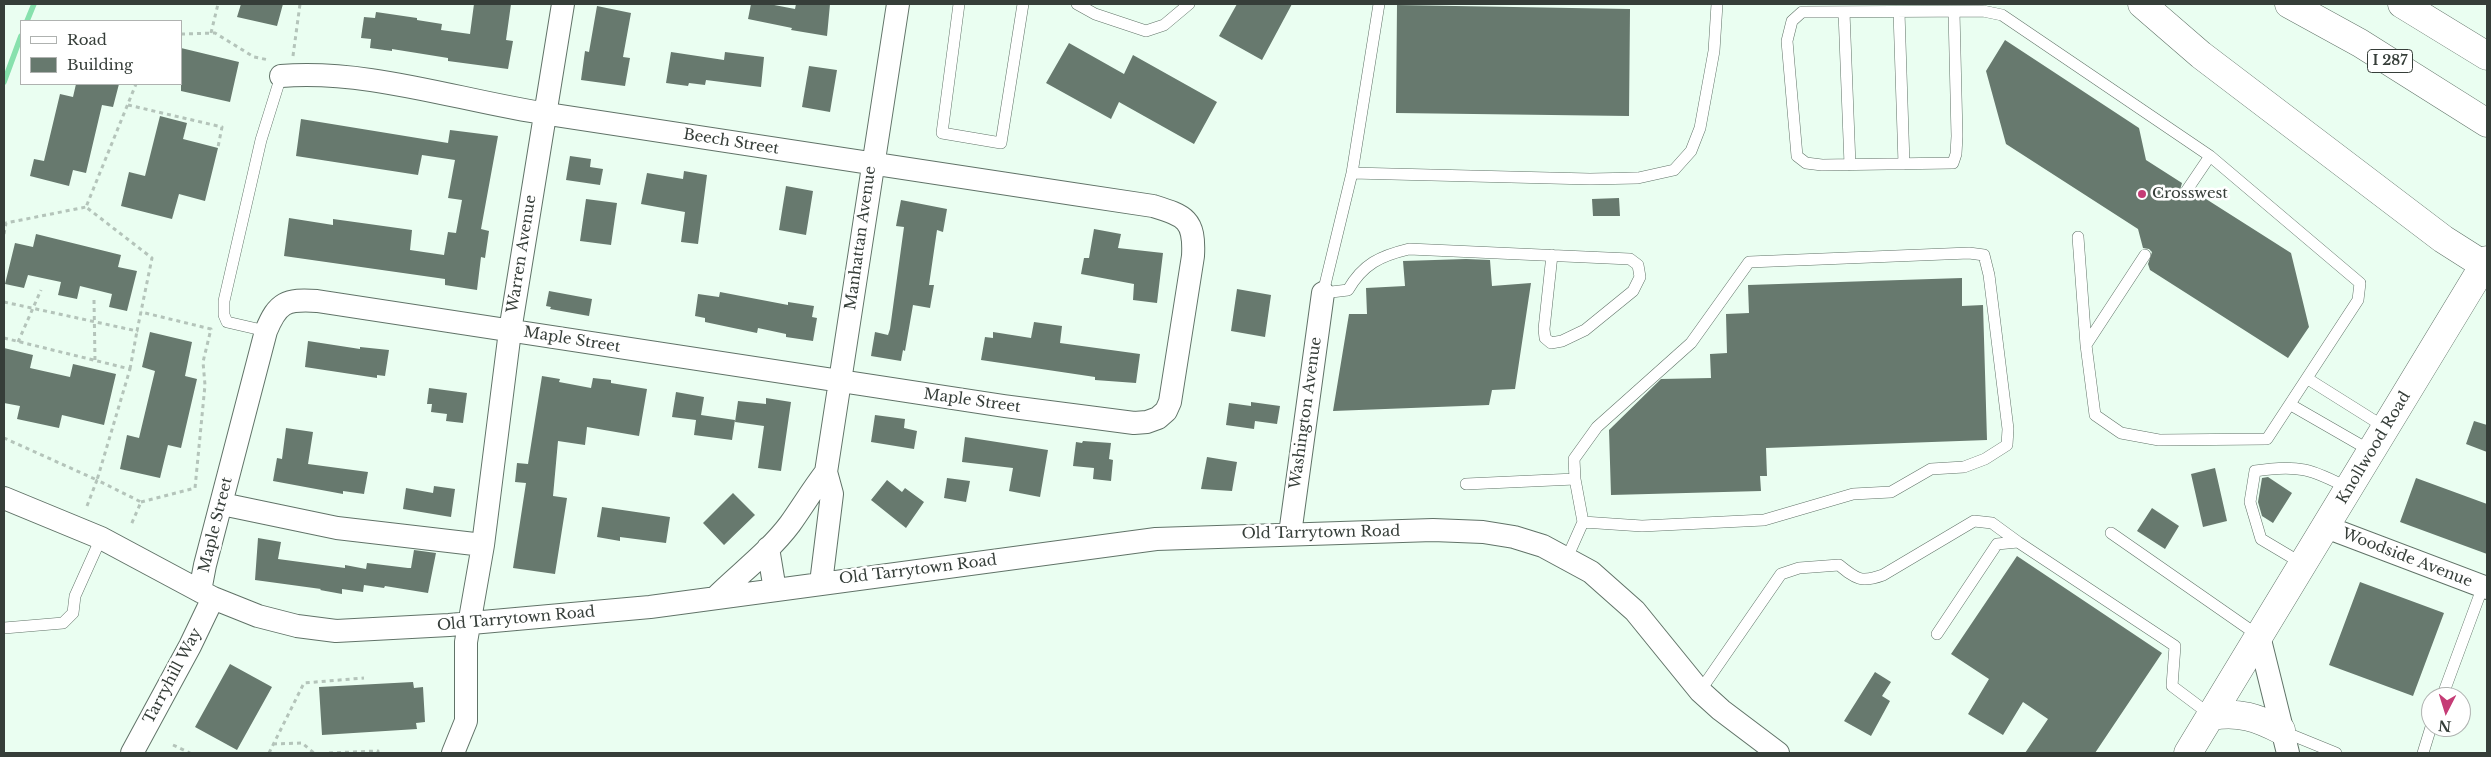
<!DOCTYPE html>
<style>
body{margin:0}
#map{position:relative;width:2491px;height:757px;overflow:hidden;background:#eafef1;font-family:"Libre Baskerville",serif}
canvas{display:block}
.frame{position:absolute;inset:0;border:5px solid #363e39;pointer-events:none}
.legend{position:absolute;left:20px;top:20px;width:162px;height:65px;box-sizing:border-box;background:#fff;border:1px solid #afb2b0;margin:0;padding:6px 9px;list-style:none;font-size:15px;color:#363e39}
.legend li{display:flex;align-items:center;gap:10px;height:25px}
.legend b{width:25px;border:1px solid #afb2b0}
.north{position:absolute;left:2421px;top:687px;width:50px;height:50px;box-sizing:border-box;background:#fff;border:1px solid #afb2b0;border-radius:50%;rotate:185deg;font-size:14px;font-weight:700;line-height:20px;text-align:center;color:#363e39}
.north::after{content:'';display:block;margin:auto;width:18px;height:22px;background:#c53c76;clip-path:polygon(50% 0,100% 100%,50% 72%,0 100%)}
</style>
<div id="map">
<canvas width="2491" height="757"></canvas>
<div class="frame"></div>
<ul class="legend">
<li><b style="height:6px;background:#fff"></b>Road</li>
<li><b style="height:14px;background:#67796e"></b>Building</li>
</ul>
<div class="north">N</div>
</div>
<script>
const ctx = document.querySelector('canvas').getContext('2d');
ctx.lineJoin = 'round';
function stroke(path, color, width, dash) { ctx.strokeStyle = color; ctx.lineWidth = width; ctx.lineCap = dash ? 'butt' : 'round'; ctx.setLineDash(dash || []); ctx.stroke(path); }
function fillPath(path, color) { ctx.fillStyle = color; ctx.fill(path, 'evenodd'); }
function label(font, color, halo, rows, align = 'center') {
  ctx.font = font + ' "Libre Baskerville",serif'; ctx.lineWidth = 5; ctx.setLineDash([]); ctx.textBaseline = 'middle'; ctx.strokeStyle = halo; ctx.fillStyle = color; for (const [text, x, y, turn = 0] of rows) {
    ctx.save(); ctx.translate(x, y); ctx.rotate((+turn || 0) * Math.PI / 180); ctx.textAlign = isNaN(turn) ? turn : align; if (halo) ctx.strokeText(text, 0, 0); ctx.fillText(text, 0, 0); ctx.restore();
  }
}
stroke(new Path2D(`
 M27,21L34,4
 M4,82L21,36`), '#87e1ad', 5.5);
fillPath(new Path2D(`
 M241,4H283L277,26L237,17Z
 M474,4H511L506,40L513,41L508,69L448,61V58L392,49V51L370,48L371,39L361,38L364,17L375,18L376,12L417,18V20L442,24L441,30L470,34Z
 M751,4H769L795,9L796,4H830L827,36L791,30L792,28L748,19Z
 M1237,4H1292L1262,60L1219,36Z
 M1397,5L1630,9L1629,116L1396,113Z
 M597,6L631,13L623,57L630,58L625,86L581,80L585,51L589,52Z
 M2005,40L2139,128L2146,160L2182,183L2180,190L2182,196L2190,197L2195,192L2291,253L2309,327L2288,358L2150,270L2148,264L2152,252L2149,249L2143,248L2138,229L2006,144L1986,71Z
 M1069,43L1124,74L1133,55L1217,102L1194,144L1119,102L1111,119L1046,83Z
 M181,48L239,62L230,102L181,91Z
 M671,52L724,60L725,52L764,57L761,87L706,80L705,85L689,83L688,86L666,83Z
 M809,66L837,70L830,112L802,107Z
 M76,84H119L113,107L102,105L86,173L73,170L69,186L30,176L34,159L44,161L60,94L73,97Z
 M160,116L187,123L183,139L218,148L205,201L179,194L172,219L121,206L129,172L145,176Z
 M301,119L448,143L450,130L498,136L481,229L489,231L485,258L481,257L477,290L445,285V279L284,256L289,218L333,225V219L412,230L410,250L444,255L448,232L456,233L462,200L448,198L455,160L422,155L418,175L296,156Z
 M570,156L591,159L590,167L603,169L600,185L566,180Z
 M684,171L707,175L698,244L681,242L685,212L641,204L647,173L683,179Z
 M786,186L813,191L806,235L779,230Z
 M1619,198L1620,216H1593L1592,199Z
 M586,199L617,203L611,245L580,241Z
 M901,200L947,209L943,232L937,230L929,285H934L930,308L913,305L905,351L903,350L901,361L871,356L875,332L888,335L890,329L904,227L896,226Z
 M1094,229L1121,234L1118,248L1163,253L1157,303L1133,300L1134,284L1081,274L1084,258H1089Z
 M36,234L121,255L118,267L137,271L127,311L109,307L112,294L80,286L77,299L58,295L61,282L28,275L24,288L5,284L15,243L33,247Z
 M1466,259L1490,260L1492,286L1531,283L1515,389L1492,390L1489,405L1333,411L1349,314H1367L1366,288L1405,286L1403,261Z
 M1962,278V306L1983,305L1987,440L1766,448L1767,476H1760L1761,491L1611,495L1609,430L1661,379L1711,378L1710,354L1727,353L1726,314L1749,313L1748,285Z
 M1237,289L1271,295L1265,337L1231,331Z
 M549,291L592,299L589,316L550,309L551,307L546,306Z
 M720,292L788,305V302L814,306L812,317L817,318L813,341L786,337V334L758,328L757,333L705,322V318L695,316L698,294L719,297Z
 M1034,322L1062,326L1060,343L1140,354L1136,383L1095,380V377L981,360L985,337L993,338V332L1031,338Z
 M150,332L192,342L185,376L197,379L181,448L168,445L160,478L120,469L127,435L139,438L155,371L142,367Z
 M308,341L360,349V347L389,350L385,376L377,375V378L305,367Z
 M4,348L33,355L30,368L70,377L73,364L116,374L104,425L62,415L59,428L17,419L20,406L4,403Z
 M542,376L560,379L559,382L591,388L593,378L611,380V383L647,389L639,436L587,427L585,445L558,441L553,496L567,498L555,574L513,568L526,483L515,482L517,463L528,464Z
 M429,388L467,393L463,423L446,421L447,414L431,412L432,404H427Z
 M676,392L704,397L701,415L735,420L732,440L694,435L696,420L672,417Z
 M766,398L791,402L781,471L758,468L764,426L735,422L738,401L766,404Z
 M1251,402L1280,406L1277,424L1255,421L1254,429L1226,425L1229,403L1251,406Z
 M875,415L905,419L904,428L917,431L914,449L871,442Z
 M2474,421L2487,425V452L2466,444Z
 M286,428L313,432L308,464L368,472L364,494L343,491V494L273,481L277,458L282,459Z
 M965,437L1048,450L1040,497L1009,491L1013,468L962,462Z
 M1083,441L1111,443L1109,459L1113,460L1111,481L1093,479L1094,468L1073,466L1076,442L1082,443Z
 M1207,457L1237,462L1232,491L1201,489Z
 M2215,468L2227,521L2203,527L2191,474Z
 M2268,477L2292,493L2273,523L2262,516L2258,502L2262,478Z
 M947,478L970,481L966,502L944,498Z
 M2416,478L2487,504V554L2400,522Z
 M887,480L902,492L905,488L924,502L906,528L871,500Z
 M434,486L455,489L451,517L403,509L406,488L433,493Z
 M733,493L755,515L724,545L703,523Z
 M602,507L670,517L666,543L620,537V541L597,537Z
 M2152,508L2179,526L2165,549L2137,531Z
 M258,538L281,542L278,559L345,568V565L366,569L367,563L408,568H411L414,550L436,553L428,593L385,586L384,588L364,585L363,592L342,589V594L320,590L321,589L255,580Z
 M2017,556L2162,653L2095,753H2025L2048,719L2023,702L2003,735L1968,714L1989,679L1951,654Z
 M2360,582L2444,613L2413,696L2329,665Z
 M230,664L272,687L237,750L195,727Z
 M1875,672L1891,682L1882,696L1890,701L1871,736L1844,721Z
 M413,682L414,688L423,687L425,722L416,723L417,729L322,735L319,687Z`), '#67796e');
const lane = new Path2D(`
 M959,4L942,133L1001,143L1023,4
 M1077,4L1095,14L1146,31L1164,25L1189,4
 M1379,4L1352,173L1323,293L1348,290C1363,264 1380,256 1409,249L1630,259L1638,265L1640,277L1633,291L1585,330L1562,341L1551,343L1545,338L1544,329L1552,255
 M1844,12L1850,165
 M1899,12L1904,164
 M1954,12L1957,136L1956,154L1953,163L1822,165L1806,163L1797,156L1787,41L1792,21L1802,12L1983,11L2002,15L2210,156L2360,283L2358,300L2267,439L2159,440L2121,433L2095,415L2086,345L2145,255
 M1352,173L1590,179L1638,178L1674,170L1691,151L1700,128L1714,51L1717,4
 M2187,190L2210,156
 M2078,237L2086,345
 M266,331L227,322L224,315V301L261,140L281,76
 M2308,379L2386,428
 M2291,405L2371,451
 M1466,484L1575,479
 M2111,533L2259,636
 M1567,558L1583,522L1642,526L1764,520L1853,494L1891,492L1931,469L1964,467L1985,459L2007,445L2008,429L1989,275L1984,255L1969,253L1749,262L1691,343L1597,427L1574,459L1575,479L1583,522
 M2303,564L2261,539L2250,502L2255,471C2298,464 2312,469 2350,489
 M4,628L63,623L73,613L75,596L101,538
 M1937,634L1997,544L2018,542L2175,646L2172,686L2212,716
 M1700,691L1781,574L1799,568L1839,565C1856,579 1861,583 1883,575L1974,521L1992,523L2018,542
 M2442,697L2483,586
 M2282,731L2336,753
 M2423,753L2431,727`);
const street = new Path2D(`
 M4,498L101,538L213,598L258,616L297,626L336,631L449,625L650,607L1156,539L1433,530L1483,532L1514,537L1543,546L1591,572L1635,611L1700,691L1721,710L1778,753
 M222,504L337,528L483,545
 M2326,527L2487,588
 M1290,534L1323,293
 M768,548L775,590
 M821,583L832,494L826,472L898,4
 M200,591L205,565L266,331C278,302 286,299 317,301L1004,406L1134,423L1147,422L1158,418L1166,411L1170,402L1193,256C1195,219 1185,216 1153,206C951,176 749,145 548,114C460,101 370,69 281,76
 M715,598C739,574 769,552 790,524C802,507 813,489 826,472
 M2259,636L2288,753
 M132,753L190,646L213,598
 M453,753L466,721V642L483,545L510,331L563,4`);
const secondary = new Path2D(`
 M2212,716C2238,711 2258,718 2281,730
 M2188,753L2487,260`);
const highway = new Path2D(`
 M2142,4L2201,55L2443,239L2487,267
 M2289,4L2360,43L2487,123
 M2402,4L2487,56`);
stroke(lane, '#617368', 12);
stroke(street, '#617368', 24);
stroke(secondary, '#617368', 29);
stroke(highway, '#617368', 29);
stroke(new Path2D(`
 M211,33L218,4
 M181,34L215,33L254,57L269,60
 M293,56L300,4
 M128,105L222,127L218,147
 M4,234L6,223L86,207
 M94,300L95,360
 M4,302L137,331L152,258L86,207L136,84
 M4,338L130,369L97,480L4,438
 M18,342L41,290
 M130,369L137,331
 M141,502L195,488L205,385L203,362L211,329L141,312
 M87,506L97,480L141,502L131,525
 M273,744L302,743L314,753
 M173,745L190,753
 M269,753L304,683L364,678
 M329,753L378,751V753`), '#b4c4ba', 3, [4, 4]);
stroke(lane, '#fff', 11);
stroke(street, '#fff', 22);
stroke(secondary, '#fff', 28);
stroke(highway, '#fff', 28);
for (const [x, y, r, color] of [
 [2142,194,5,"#c53c76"]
]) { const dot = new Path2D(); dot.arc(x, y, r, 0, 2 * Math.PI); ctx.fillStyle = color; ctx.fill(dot); stroke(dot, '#fff', 2); }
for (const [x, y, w] of [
 [2390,61,45]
]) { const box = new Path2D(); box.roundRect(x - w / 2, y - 11.5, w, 23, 4); ctx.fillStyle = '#fff'; ctx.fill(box); stroke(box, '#363e39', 1); }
label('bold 14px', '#363e39', null, [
 ["I 287",2390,61]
]);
label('15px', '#363e39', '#fff', [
 ["Beech Street",731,142,9],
 ["Manhattan Avenue",861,238,-82],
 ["Warren Avenue",522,254,-81],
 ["Maple Street",572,340,9],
 ["Maple Street",972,401,8],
 ["Washington Avenue",1306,413,-82],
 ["Knollwood Road",2374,448,-59],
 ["Maple Street",216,525,-76],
 ["Old Tarrytown Road",1321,533,-1],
 ["Woodside Avenue",2407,558,21],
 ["Old Tarrytown Road",918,570,-7],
 ["Old Tarrytown Road",516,619,-5],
 ["Tarryhill Way",173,676,-62]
]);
label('15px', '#363e39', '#fff', [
 ["Crosswest",2152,194]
], 'left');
</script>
